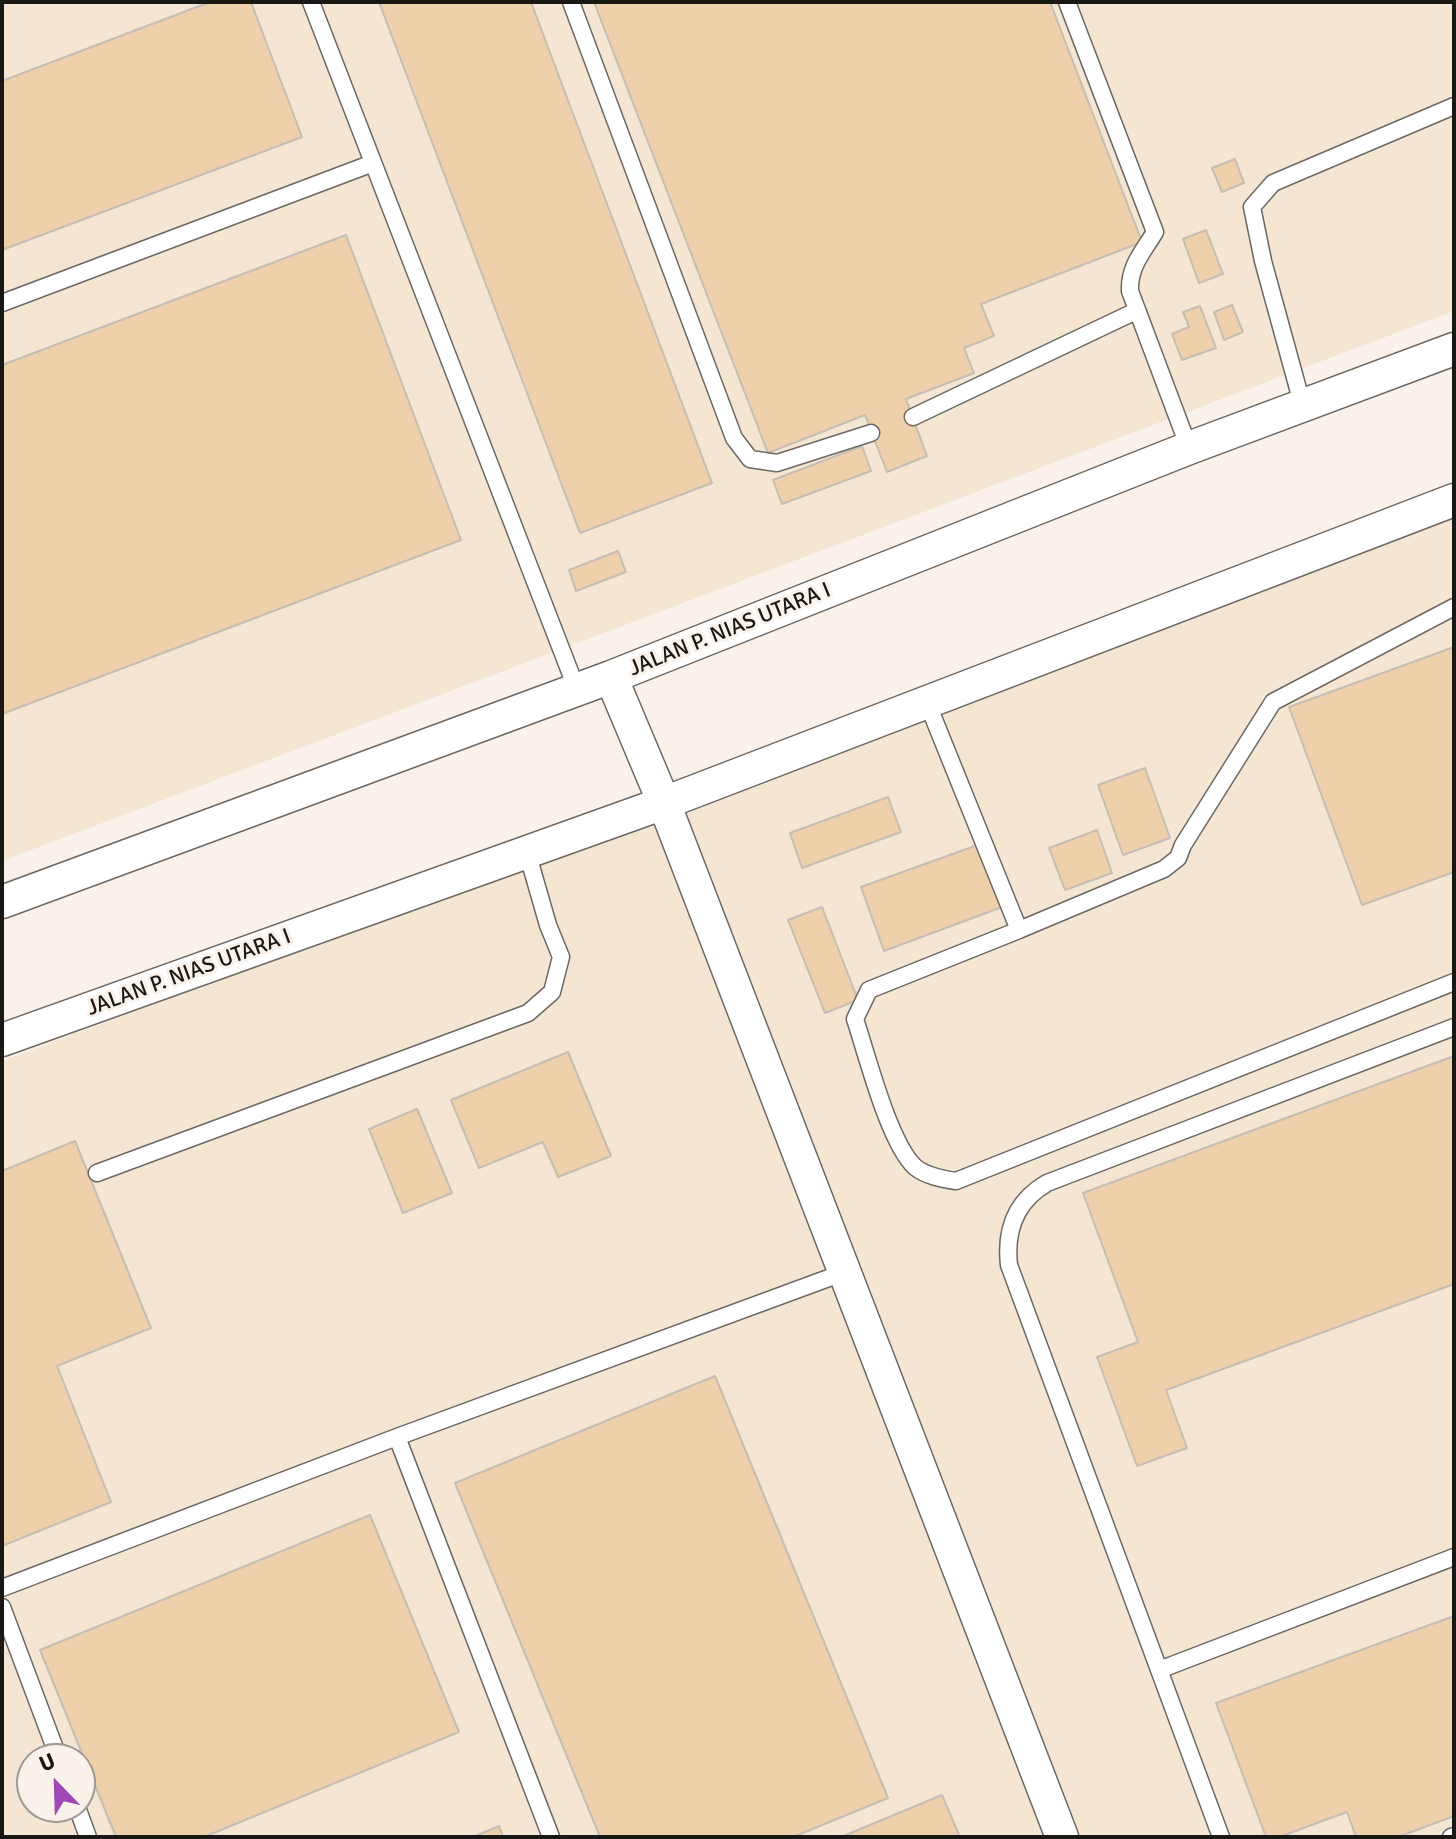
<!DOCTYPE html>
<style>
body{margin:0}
#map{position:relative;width:1456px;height:1839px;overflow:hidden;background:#f9f1ea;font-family:Signika,sans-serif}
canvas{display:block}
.frame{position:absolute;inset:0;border:4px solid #1a1815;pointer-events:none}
.north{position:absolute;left:16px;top:1743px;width:80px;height:80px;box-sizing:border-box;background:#f9f1ea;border:2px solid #a09a95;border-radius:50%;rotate:337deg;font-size:22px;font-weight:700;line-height:32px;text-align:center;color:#1a1815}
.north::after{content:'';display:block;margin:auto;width:28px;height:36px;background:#9d48b5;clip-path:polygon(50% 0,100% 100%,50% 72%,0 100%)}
</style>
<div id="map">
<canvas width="1456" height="1839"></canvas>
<div class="frame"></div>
<div class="north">U</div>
</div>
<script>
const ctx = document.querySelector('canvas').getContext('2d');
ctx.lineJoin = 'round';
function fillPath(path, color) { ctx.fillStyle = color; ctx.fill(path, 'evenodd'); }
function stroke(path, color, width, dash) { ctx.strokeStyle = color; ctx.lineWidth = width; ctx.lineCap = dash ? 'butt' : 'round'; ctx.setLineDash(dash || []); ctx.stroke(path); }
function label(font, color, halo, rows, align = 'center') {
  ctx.font = font + ' Signika,sans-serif'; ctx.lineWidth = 6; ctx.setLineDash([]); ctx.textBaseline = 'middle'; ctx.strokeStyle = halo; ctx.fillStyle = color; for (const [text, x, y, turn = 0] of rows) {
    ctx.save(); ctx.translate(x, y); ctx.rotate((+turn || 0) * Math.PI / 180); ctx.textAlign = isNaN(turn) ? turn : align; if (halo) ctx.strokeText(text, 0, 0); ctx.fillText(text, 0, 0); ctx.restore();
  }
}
fillPath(new Path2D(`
 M2,2H1454V311L2,861Z
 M1454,518V1837H2V1061ZM32,1759H80V1807H32Z`), '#f5e6d3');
const building = new Path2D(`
 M210,2H251L302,137L2,250V81Z
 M379,2H531L712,483L580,533Z
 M594,2H1050L1142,242L981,304L994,336L964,348L974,373L906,399L927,456L887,472L865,415L768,453Z
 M1235,159L1244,183L1222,192L1212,168Z
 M1206,230L1223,274L1199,283L1183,239Z
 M346,235L461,540L2,714V365Z
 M1232,305L1243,332L1224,340L1214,312Z
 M1200,306L1216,348L1182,360L1172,334L1189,327L1183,312Z
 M862,446L871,471L782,504L773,480Z
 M618,551L626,572L576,591L569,570Z
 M1454,647V872L1362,905L1289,707Z
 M1145,768L1170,838L1123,855L1098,785Z
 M888,797L901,832L802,868L790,833Z
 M1097,830L1112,873L1065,890L1049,848Z
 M983,843L1005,906L884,951L861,887Z
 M822,907L858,1000L825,1013L788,920Z
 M568,1052L611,1156L558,1177L543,1142L479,1168L451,1100Z
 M1454,1056V1284L1166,1390L1187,1448L1137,1466L1097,1357L1138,1342L1083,1193Z
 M417,1109L452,1193L403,1213L369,1129Z
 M75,1141L151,1328L57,1366L111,1502L2,1546V1171Z
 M715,1376L888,1798L793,1837H600L455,1483Z
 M370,1515L459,1732L204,1837H116L40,1650Z
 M1454,1616V1816L1398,1837H1356L1347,1812L1279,1837H1266L1216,1703Z
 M942,1795L960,1837H841Z
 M499,1826L503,1837H473Z`);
fillPath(building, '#eed0ab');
stroke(building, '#c4beb6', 2);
const lane = new Path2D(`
 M311,2L577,690
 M571,2L734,438L750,459L777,463L871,433
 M1067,2L1155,232C1143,252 1129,266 1130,291L1189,448
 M2,303L373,163
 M1303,407L1263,261L1252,207L1273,183L1454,106
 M913,417L1136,311
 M927,702L1019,930L869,990L855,1019C867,1055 889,1143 915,1167C926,1176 942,1179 956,1181L1454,982
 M1019,930L1164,869L1178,858L1183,845L1273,702L1454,607
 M97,1173L528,1013L552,992L561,957L548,925L527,852
 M397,1437L551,1837
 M2,1588L397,1437L845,1272
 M2,1607L59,1759
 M1159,1670L1454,1557
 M77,1807L88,1837
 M1221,1837L1009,1265C1005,1229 1016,1201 1047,1183L1454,1027
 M1451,1837L1454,1836`);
const street = new Path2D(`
 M611,677L664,803L1062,1837
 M2,902L611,677L1189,448L1454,349
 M2,1040L664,803L1454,500`);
stroke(lane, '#6e6862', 19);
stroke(street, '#6e6862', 35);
stroke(lane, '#fff', 16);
stroke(street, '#fff', 32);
label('22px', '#1a1815', '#f9f1ea', [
 ["JALAN P. NIAS UTARA I",730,630,-22],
 ["JALAN P. NIAS UTARA I",189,973,-20]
]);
</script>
